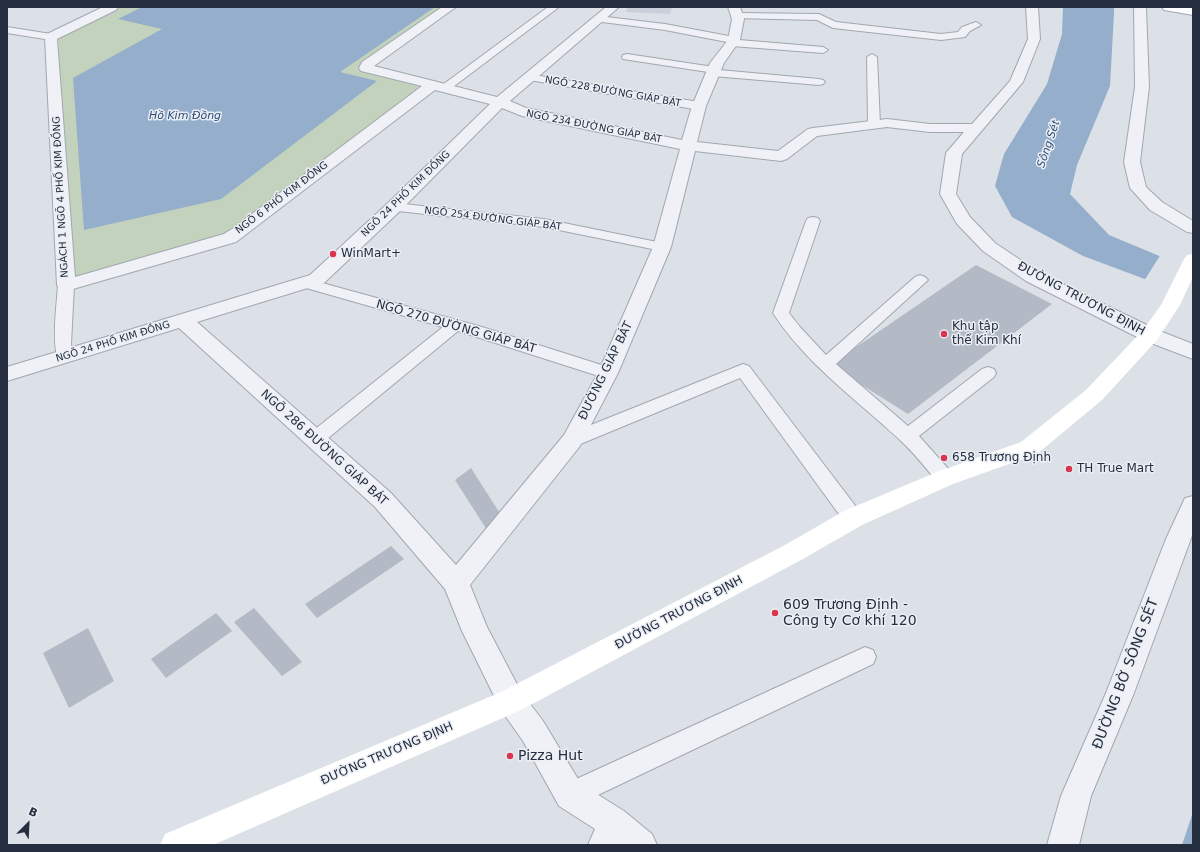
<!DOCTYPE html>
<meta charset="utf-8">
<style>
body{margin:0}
#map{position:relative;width:1200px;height:852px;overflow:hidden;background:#dce0e7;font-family:"DejaVu Sans",sans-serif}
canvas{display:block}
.frame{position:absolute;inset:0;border:8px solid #252e3f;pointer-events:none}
.north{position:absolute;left:8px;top:804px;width:40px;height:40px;-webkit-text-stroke:3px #ebeff5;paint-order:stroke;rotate:24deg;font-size:11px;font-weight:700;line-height:16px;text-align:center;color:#252e3f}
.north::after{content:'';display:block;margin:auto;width:14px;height:18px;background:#252e3f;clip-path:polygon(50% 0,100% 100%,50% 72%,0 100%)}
</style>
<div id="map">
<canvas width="1200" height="852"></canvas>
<div class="frame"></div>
<div class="north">B</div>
</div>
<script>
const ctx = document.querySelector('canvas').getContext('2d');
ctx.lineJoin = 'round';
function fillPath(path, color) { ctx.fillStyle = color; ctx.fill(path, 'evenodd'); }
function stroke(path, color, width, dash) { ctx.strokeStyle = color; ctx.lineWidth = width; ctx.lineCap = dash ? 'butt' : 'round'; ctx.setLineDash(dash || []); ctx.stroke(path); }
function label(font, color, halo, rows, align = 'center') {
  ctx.font = font + ' "DejaVu Sans",sans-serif'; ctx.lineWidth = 3; ctx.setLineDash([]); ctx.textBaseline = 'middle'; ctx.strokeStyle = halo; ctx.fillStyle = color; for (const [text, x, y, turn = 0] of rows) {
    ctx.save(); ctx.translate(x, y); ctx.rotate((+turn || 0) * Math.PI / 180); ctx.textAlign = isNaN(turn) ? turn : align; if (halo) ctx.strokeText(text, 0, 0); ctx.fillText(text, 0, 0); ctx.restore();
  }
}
fillPath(new Path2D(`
 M628,7H672L670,14L626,12Z`), '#cacfda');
fillPath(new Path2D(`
 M120,7H445L361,66L423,86L231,232L72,279L58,37Z`), '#c2d2bd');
fillPath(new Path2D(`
 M142,7H435L340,72L377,81L221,199L84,230L73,78L162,29L118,19Z
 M1063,7H1114V13L1110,86L1077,165L1070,194L1109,235L1193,270V297L1083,256L1012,217L995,186L1004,154L1047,84L1062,34Z
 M1193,812V845H1182Z`), '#94aecb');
fillPath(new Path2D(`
 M1161,254L1193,268V299L1144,281Z`), '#dce0e7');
fillPath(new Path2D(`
 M976,265L1052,304L908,414L830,365Z
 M471,468L501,515L487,530L455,480Z
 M391,546L404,559L317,618L305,604Z
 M254,608L302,662L282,676L234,622Z
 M216,613L232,631L166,678L151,659Z
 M88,628L114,681L69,708L43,653Z`), '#b3b9c5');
const service = new Path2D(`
 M548,7H559L449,90H441L439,88L441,86Z
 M738,13L819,14L836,22L941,34L958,32L962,27L976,22L981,25L970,31L965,37L941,40L833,28L817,20L734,18L733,16L734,14Z
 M598,16L665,24L734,37L738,38L739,40L823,47L828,50L823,53L732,46L728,45L727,42L665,30L594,21L593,19Z
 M7,27L51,34L56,37L51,40L7,33Z
 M627,54L714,67L718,68L719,70L819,79L823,80L825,82L823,84L819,85L713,76L709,75L708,72L623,59L622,57L623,55Z
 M872,54L877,57L880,124L878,127H870L868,124L867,57Z
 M528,74L699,102L703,104L705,106L703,108L699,110L524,79L522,77L524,75Z
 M394,203L544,219L662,243L667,244L669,247L667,250L662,251L544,227L389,210L387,207L389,204Z
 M813,217L818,218L820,221L789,313L800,327L826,355L915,277L920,275L925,277L928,280L836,364L908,426L982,369L988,367L994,369L996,373L994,377L919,436L952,473L955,478L952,483L945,485L938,483C926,468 914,453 900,440C856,399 806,364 773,313L806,221L808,218Z
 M304,278L482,327L614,369L616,373L614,377L608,379L458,331L321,444L315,446L309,444L306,439L309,434L443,327L299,286L296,283L299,280Z
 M66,280L71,282L74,285L71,344L73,356L71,360L65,362L59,360C51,346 57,302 58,285L61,282Z
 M743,364L749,366L860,512L863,518L860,524L853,526L846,524L740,378L578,445L572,447L566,445L563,440L566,435Z
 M865,647L873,650L876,657L873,664L579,804L570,808L561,804L557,795L561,786Z`);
const minor = new Path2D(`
 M103,7H118L116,10L57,39L75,277L224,234L232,229L422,86L361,71L359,68L362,62L442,7H456L374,66L497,97L606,7H619L510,101L526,108L682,140L692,106L710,63L728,40L732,19L728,7H740L744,19L740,40L724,63L706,106L697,142L778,151L808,129L813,128L887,119L930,124H972L1010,81L1028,39L1026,7H1038L1040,39L1023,82L962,154L956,194L970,217L995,243L1040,273L1157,330L1193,344V359L1143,340L1026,281L983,251L957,224L940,194L946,153L964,132H930L887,127L817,136L787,159L781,161L695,151L671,247L618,373L580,446L470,585L487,627L521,692L543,721L581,784L624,811L652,834L657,845H588L595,829L559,806L523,741L501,710L462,631L445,589L375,507L179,328L7,381V367L310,275L388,203L490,104L435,90L236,242L66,291L59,289L57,285L45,37L47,34ZM502,108L522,116L680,149L653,247L598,373L564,435L456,565L391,493L197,322L324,283L400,211Z
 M1134,7H1146L1149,87L1140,162L1146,187L1162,202L1193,221V233L1187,232L1150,210L1130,188L1124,162L1135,87Z`);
const tertiary = new Path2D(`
 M1193,496V533L1134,693L1091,796L1079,845H1047L1061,796L1106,693L1166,539L1185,498Z`);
const primary = new Path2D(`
 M1162,7H1193V15L1164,10Z`);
stroke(service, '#a1a7b1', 2);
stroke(minor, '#a1a7b1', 2);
stroke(tertiary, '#a1a7b1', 2);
stroke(primary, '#9ba5b4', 2);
fillPath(service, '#eff1f6');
fillPath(minor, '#eff1f6');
fillPath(tertiary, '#eff1f6');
fillPath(new Path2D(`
 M1193,254V277L1180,305L1157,340L1102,400L1037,454L953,484L862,525L803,559L521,710L213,845H160L165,834L501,692L785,545L844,511L937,472L1021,442L1086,390L1143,330L1161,305L1184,259L1187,255Z`), '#fff');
fillPath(primary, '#fff');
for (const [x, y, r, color] of [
 [333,254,4,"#d7364e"],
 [944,334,4,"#d7364e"],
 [944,458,4,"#d7364e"],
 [1069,469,4,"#d7364e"],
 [775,613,4,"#d7364e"],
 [510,756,4,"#d7364e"]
]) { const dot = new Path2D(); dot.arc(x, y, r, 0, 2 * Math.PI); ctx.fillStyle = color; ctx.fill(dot); stroke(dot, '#ebeff5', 1.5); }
label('10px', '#252e3f', '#ebeff5', [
 ["NGÕ 228 ĐƯỜNG GIÁP BÁT",613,92,10],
 ["NGÕ 234 ĐƯỜNG GIÁP BÁT",594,127,11],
 ["NGÕ 24 PHỐ KIM ĐỒNG",406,194,-44],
 ["NGÁCH 1 NGÕ 4 PHỐ KIM ĐỒNG",61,197,-93],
 ["NGÕ 6 PHỐ KIM ĐỒNG",282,198,-37],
 ["NGÕ 254 ĐƯỜNG GIÁP BÁT",493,219,7],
 ["NGÕ 24 PHỐ KIM ĐỒNG",113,342,-17]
]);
label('italic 11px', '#2c4c75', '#ebeff5', [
 ["Hồ Kim Đồng",185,116],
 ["Sông Sét",1049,144,-71]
]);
label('12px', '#252e3f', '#ebeff5', [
 ["WinMart+",341,254],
 ["Khu tập",952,327],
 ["thể Kim Khí",952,341],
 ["658 Trương Định",952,458],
 ["TH True Mart",1077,469]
], 'left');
label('12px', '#252e3f', '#ebeff5', [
 ["ĐƯỜNG TRƯƠNG ĐỊNH",1081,299,28],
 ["NGÕ 270 ĐƯỜNG GIÁP BÁT",456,327,16],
 ["ĐƯỜNG GIÁP BÁT",606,371,-64],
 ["NGÕ 286 ĐƯỜNG GIÁP BÁT",324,448,42],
 ["ĐƯỜNG TRƯƠNG ĐỊNH",679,613,-28],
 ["ĐƯỜNG TRƯƠNG ĐỊNH",387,754,-23]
]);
label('14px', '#252e3f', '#ebeff5', [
 ["609 Trương Định -",783,605],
 ["Công ty Cơ khí 120",783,621],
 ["Pizza Hut",518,756]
], 'left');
label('14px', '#252e3f', '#ebeff5', [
 ["ĐƯỜNG BỜ SÔNG SÉT",1126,674,-69]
]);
</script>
